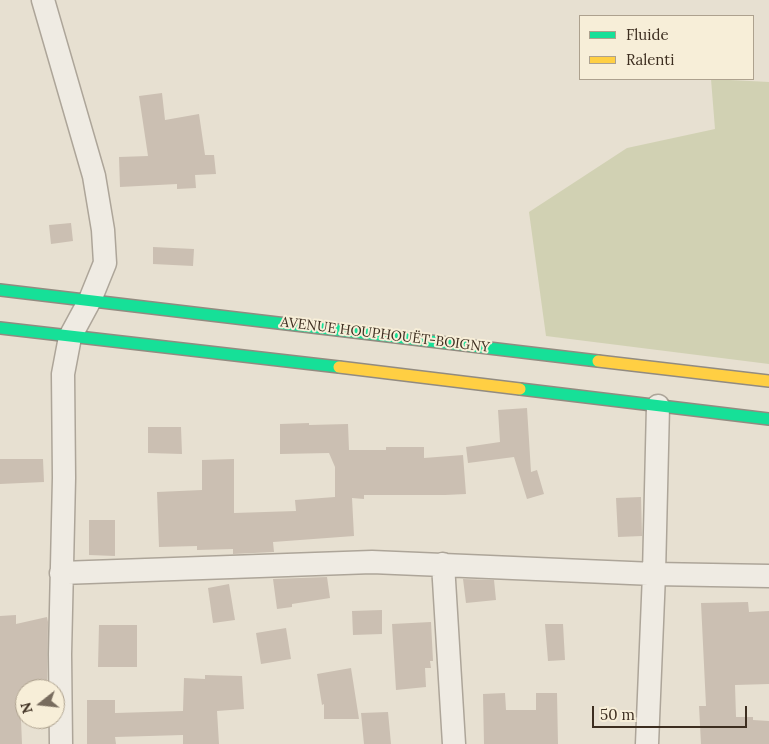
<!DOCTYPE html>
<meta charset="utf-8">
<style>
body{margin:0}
#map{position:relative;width:769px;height:744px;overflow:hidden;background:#e7e0d1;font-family:Lora,serif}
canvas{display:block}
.legend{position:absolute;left:579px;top:15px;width:175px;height:65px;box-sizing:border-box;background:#f7eed8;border:1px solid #ada18e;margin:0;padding:6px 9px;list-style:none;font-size:15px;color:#3d2e20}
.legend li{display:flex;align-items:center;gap:10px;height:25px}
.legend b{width:25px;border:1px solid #ada18e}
.north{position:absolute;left:15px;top:679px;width:50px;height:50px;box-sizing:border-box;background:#f7eed8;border:1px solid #ada18e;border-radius:50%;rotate:254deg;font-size:14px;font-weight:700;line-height:20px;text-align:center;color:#3d2e20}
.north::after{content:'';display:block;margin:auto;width:18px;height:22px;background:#786c5e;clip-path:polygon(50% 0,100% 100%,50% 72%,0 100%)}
.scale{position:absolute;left:592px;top:706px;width:155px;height:22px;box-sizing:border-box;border:2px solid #3d2e20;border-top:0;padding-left:6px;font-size:15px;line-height:18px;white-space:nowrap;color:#3d2e20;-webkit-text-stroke:4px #f7eed8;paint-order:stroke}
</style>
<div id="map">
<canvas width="769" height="744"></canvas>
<ul class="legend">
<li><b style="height:6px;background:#16e098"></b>Fluide</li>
<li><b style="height:6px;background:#ffcf43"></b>Ralenti</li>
</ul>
<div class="north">N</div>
<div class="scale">50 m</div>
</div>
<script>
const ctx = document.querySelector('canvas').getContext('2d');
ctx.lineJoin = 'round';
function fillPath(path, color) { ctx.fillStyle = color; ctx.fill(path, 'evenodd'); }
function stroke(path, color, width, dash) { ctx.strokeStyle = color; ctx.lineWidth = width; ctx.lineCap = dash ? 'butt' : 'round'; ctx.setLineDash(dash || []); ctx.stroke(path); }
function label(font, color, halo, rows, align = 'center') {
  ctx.font = font + ' Lora,serif'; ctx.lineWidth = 4; ctx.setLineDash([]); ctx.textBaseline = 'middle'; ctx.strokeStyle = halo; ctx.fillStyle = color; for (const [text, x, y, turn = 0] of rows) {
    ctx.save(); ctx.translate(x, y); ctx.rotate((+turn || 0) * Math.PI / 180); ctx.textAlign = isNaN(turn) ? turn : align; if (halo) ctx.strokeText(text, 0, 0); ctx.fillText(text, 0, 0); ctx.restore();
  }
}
fillPath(new Path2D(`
 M711,79L769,82V364L546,336L529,212L627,148L715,129Z`), '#d1d1b3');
fillPath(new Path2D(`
 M162,93L165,120L199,114L205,155H214L216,174L195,175L196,188L177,189V184L120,187L119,157L148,156L139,96Z
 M71,223L73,241L51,244L49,225Z
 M153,247L194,249L193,266L153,264Z
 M527,408L531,472L537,470L544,494L527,499L514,457L468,463L466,447L500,442L498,410Z
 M309,423V425L348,424L349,450H386V447H424V458L463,455L466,494L445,495H364V499L352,498L354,536L273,542L274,552L233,554V549L197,550V546L159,547L157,492L202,490V460L234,459V513L296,511L295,500L335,497V467L329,453L280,454V424Z
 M148,427H181L182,454L148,453Z
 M0,459H43L44,482L0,484Z
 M641,497L642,536L618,537L616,498Z
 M89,520H115V556L89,555Z
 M327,577L330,598L292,604V607L277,609L273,579Z
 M463,579L494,580L496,600L466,603Z
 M229,584L235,620L213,623L208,588Z
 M748,602L749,612L769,611V684L735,685L736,717H753V720L769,721V744H701L699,706H706L701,603Z
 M382,610V634L353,635L352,611Z
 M16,615V624L47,617L48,622L47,689H25V695H20L22,744H0V616Z
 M431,622L433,661H430L431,668H425L426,687L396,690L392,624Z
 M545,624H563L565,660L548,661Z
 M99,625H137V667H98Z
 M286,628L291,659L261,664L256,633Z
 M351,668L359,719H324V704L322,705L317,674Z
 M205,675L242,676L244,709L217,711L219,744H183V735L115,737L116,744H87V700H115V713L183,711L184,678L205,679Z
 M505,693L506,710H536V693H557L558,744H484L483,694Z
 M388,712L391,744H364L361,713Z`), '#cbbfb2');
const street = new Path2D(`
 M43,0L94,176L103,230L105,263L90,300L70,337L63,374L64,478L60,654L61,744
 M443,564L454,744
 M61,573L372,562L654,574L769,576
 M647,744L654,574L658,406`);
const fast = new Path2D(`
 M0,290L598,361
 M0,328L339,367
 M520,389L769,419`);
const slow = new Path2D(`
 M598,361L769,381
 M339,367L520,389`);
stroke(street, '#ada599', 25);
stroke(fast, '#928b80', 14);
stroke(slow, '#928b80', 14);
stroke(street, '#efebe3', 22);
stroke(fast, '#16e098', 11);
stroke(slow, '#ffcf43', 11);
label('14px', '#3d2e20', '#f7eed8', [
 ["AVENUE HOUPHOUËT-BOIGNY",385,335,7]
]);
</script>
